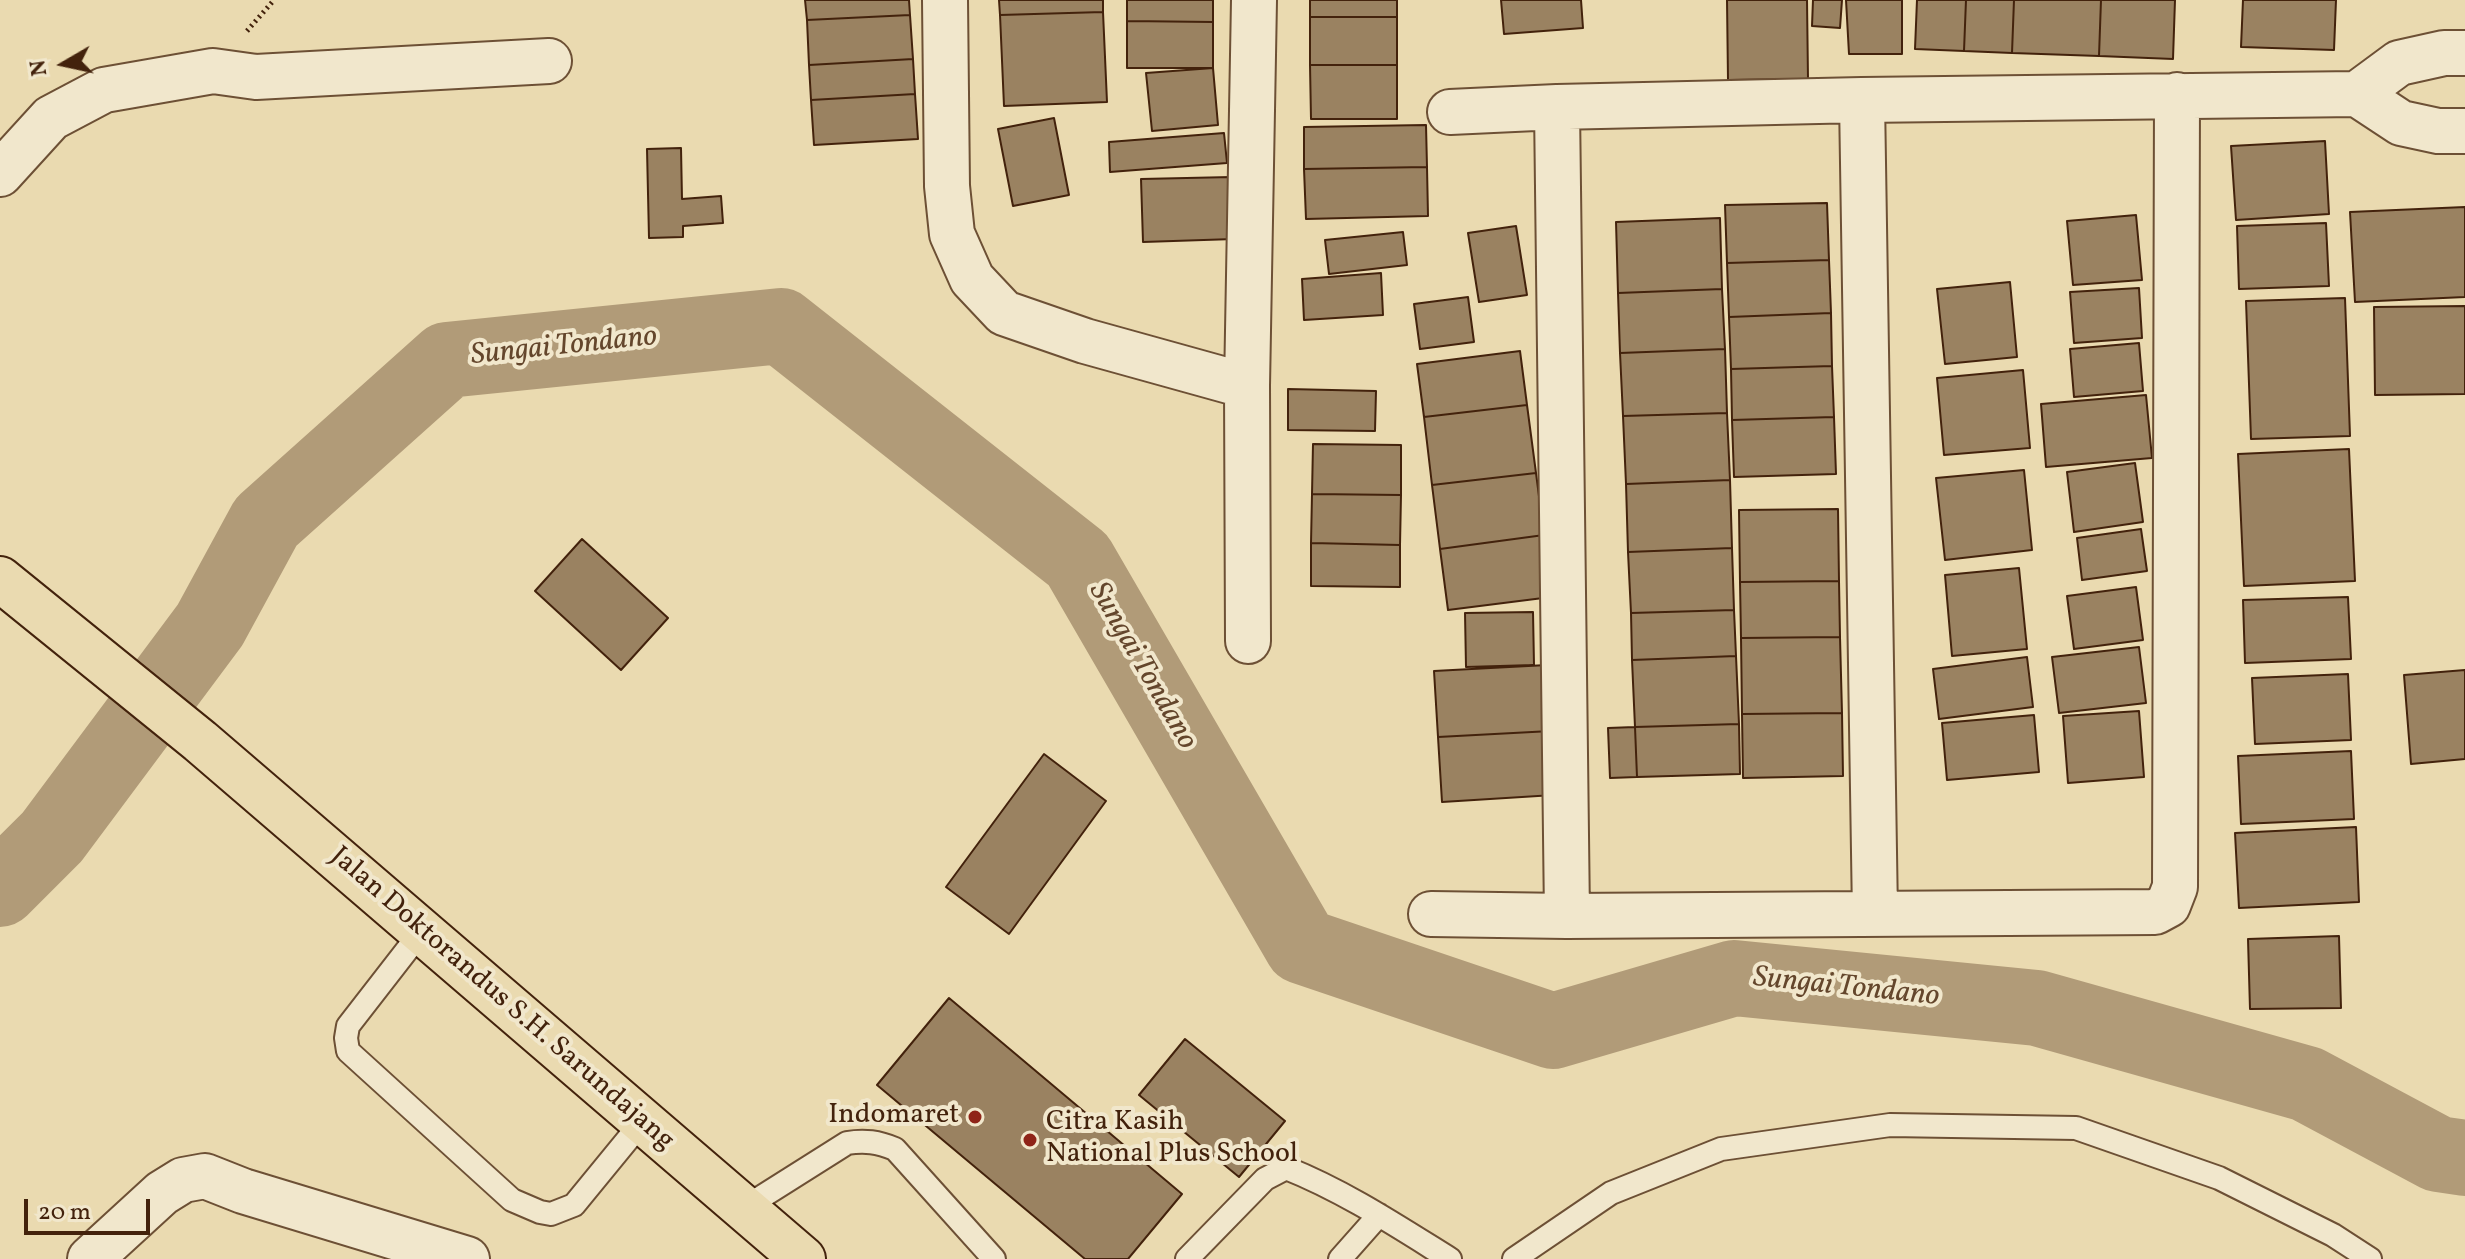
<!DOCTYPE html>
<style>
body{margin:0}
#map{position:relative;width:2465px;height:1259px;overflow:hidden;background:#eadab0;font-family:Vollkorn,serif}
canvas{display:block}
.north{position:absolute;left:24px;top:24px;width:80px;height:80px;-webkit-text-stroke:6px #f1e7cc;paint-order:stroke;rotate:261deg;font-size:22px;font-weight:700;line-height:32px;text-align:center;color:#43220c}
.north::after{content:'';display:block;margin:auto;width:28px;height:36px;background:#43220c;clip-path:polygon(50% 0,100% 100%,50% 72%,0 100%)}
.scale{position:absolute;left:24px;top:1199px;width:126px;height:36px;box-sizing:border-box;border:4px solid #43220c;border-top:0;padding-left:10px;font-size:24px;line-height:28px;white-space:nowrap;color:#43220c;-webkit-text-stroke:6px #f1e7cc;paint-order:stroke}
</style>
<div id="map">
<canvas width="2465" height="1259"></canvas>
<div class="north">N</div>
<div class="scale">20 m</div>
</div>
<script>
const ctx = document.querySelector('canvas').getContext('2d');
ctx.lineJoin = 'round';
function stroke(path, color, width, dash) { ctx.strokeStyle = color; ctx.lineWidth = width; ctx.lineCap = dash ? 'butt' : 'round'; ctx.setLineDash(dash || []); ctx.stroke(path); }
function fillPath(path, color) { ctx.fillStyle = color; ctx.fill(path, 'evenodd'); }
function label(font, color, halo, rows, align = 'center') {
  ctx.font = font + ' Vollkorn,serif'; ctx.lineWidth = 8; ctx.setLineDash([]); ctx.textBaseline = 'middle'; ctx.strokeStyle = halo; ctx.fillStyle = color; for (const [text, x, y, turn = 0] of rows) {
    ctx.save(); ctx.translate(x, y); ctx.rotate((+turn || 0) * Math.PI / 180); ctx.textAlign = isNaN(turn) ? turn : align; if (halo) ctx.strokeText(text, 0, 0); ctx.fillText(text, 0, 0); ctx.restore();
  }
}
stroke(new Path2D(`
 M0,889L52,837L210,625L266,522L447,360L781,326L1078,560L1302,946L1553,1031L1734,978L2037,1008L2307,1084L2438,1154L2465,1158`), '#b19b78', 76);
const building = new Path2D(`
 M805,0H909L910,15L807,20Z
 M999,0H1103V12L1000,15Z
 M1127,0H1213V22L1127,21Z
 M1310,0H1397V17H1310Z
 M1501,0H1581L1583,28L1504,34Z
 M1727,0H1807L1808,79L1728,80Z
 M1813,0H1842L1840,28L1812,26Z
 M1846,0H1902V54H1849Z
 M1917,0H1966L1964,51L1915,49Z
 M1966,0H2014L2012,53L1964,51Z
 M2014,0H2101L2099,56L2012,53Z
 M2101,0H2175L2173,59L2099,56Z
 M2243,0H2336L2334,50L2241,47Z
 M1103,12L1107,102L1004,106L1000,15Z
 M910,15L913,59L809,65L807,20Z
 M1310,17H1397V65H1310Z
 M1127,21L1213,22V68H1127Z
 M913,59L915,94L811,100L809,65Z
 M1310,65H1397V119H1311Z
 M1213,68L1218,125L1152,131L1146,73Z
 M915,94L918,139L814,145L811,100Z
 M1054,118L1069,195L1013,206L998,129Z
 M1426,125L1427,167L1304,169V127Z
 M1224,133L1227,163L1110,172L1109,142Z
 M2325,141L2329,214L2236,220L2231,146Z
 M681,148L682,199L721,196L723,223L683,226V237L649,238L647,149Z
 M1427,167L1428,216L1306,219L1304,169Z
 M1232,177L1234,239L1143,242L1141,179Z
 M1827,203L1829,260L1727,263L1725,205Z
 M2465,207V297L2355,302L2350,212Z
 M2136,215L2142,280L2073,285L2067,221Z
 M1720,218L1722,289L1618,293L1616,222Z
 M2326,223L2329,286L2239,289L2237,226Z
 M1516,226L1527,295L1479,302L1468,233Z
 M1403,232L1407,265L1329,274L1325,240Z
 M1829,260L1831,313L1729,317L1727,263Z
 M1381,273L1383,315L1304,320L1302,279Z
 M2010,282L2017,357L1945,364L1937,289Z
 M2139,288L2142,338L2074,343L2070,292Z
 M1722,289L1725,349L1620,353L1618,293Z
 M1468,297L1474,342L1420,349L1414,304Z
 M2345,298L2350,436L2251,439L2246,301Z
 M2465,306V394L2375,395L2374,307Z
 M1831,313L1832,366L1731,369L1729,317Z
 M2139,343L2143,391L2074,397L2070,349Z
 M1725,349L1727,413L1623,416L1620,353Z
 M1520,351L1527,405L1424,417L1417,364Z
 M1832,366L1834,417L1732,420L1731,369Z
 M2023,370L2030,448L1944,455L1937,378Z
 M1288,389L1376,391L1375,431L1288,430Z
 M2146,395L2152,458L2046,467L2041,404Z
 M1527,405L1536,473L1432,485L1424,417Z
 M1727,413L1730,480L1626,484L1623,416Z
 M1834,417L1836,474L1734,477L1732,420Z
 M1313,444L1401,445V495L1312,494Z
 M2349,449L2355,581L2244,586L2238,454Z
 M2135,463L2143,522L2074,532L2067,472Z
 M2024,470L2032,550L1945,560L1936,478Z
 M1536,473L1544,535L1440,549L1432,485Z
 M1730,480L1732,548L1628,552L1626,484Z
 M1312,494L1401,495L1400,545L1311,543Z
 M1838,509L1839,581L1740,582L1739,510Z
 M2141,529L2147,571L2082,580L2077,538Z
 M1544,535L1551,597L1448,610L1440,549Z
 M582,539L668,618L621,670L535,591Z
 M1311,543L1400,545V587L1311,586Z
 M1732,548L1734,610L1631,613L1628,552Z
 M2019,568L2027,649L1952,656L1945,575Z
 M1839,581L1840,637L1741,638L1740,582Z
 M2136,587L2143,640L2074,649L2067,596Z
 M2348,597L2351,659L2245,663L2243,600Z
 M1734,610L1736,656L1632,660L1631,613Z
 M1533,612L1534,665L1466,667L1465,613Z
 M1840,637L1842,713L1742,714L1741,638Z
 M2139,647L2146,703L2059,713L2052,657Z
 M1736,656L1739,724L1635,727L1632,660Z
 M2027,657L2033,707L1939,719L1933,669Z
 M1547,665L1551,731L1438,737L1434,671Z
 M2465,670V759L2411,764L2404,675Z
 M2348,674L2351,740L2255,744L2252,678Z
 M2139,711L2144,777L2068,783L2063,716Z
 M1842,713L1843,776L1743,778L1742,714Z
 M2034,715L2039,772L1947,780L1942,723Z
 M1739,724L1740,774L1637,777L1635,727Z
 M1635,727L1637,777L1610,778L1608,728Z
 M1551,731L1554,795L1442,802L1438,737Z
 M2351,751L2354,819L2241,824L2238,756Z
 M1044,754L1106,801L1009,934L946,887Z
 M2356,827L2359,902L2239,908L2235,833Z
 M2339,936L2341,1008L2250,1009L2248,939Z
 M949,998L1182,1194L1128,1259H1085L877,1085Z
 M1185,1039L1285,1121L1239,1177L1139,1095Z`);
fillPath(building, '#9a8261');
stroke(building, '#43220c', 2);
const lane = new Path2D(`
 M421,932L348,1026L346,1038L348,1051L512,1200L540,1212L551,1214L574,1205L642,1122
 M744,1208L847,1143C865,1140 878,1142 895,1149L994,1259
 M1187,1259L1265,1179L1286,1168C1344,1191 1397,1226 1450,1259
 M1340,1259L1379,1215
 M1514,1259L1611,1193L1721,1149L1890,1125L2076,1128L2219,1178L2333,1235L2370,1259`);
const street = new Path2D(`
 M945,0L947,186L952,234L972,279L1004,313L1085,341L1247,386
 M2357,94L2399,63L2444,53H2465
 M1862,100L1875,914
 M1450,112L1557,107
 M0,174L51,118L104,90L213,71L256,77L549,61
 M1248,641L1247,386L1254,0
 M1431,914L1567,916L2155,912L2168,905L2175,887L2177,95
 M1567,916L1557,107L1862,100L2357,94L2401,123L2438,131H2465
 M90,1259L162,1193L183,1180L205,1176L243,1191L467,1259`);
const highway = new Path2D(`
 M0,579L200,741L803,1259`);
stroke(lane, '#6d5035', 26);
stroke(street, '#6d5035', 48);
stroke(highway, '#43220c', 48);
stroke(new Path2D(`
 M247,31L274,0`), '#43220c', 5, [2, 4]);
stroke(lane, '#f1e7cc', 22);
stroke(street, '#f1e7cc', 44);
stroke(highway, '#eadab0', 44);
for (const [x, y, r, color] of [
 [975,1117,8,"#8f2418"],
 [1030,1140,8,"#8f2418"]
]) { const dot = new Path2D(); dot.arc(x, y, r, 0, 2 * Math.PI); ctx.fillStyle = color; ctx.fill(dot); stroke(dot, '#f1e7cc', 3); }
label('28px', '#43220c', '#f1e7cc', [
 ["Jalan Doktorandus S.H. Sarundajang",501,1000,41]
]);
label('28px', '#43220c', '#f1e7cc', [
 ["Indomaret",959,1117],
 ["Citra Kasih",1046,1124,"left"],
 ["National Plus School",1046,1156,"left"]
], 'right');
label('italic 30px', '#64462c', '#f1e7cc', [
 ["Sungai Tondano",564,348,-6],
 ["Sungai Tondano",1141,667,60],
 ["Sungai Tondano",1846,989,6]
]);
</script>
